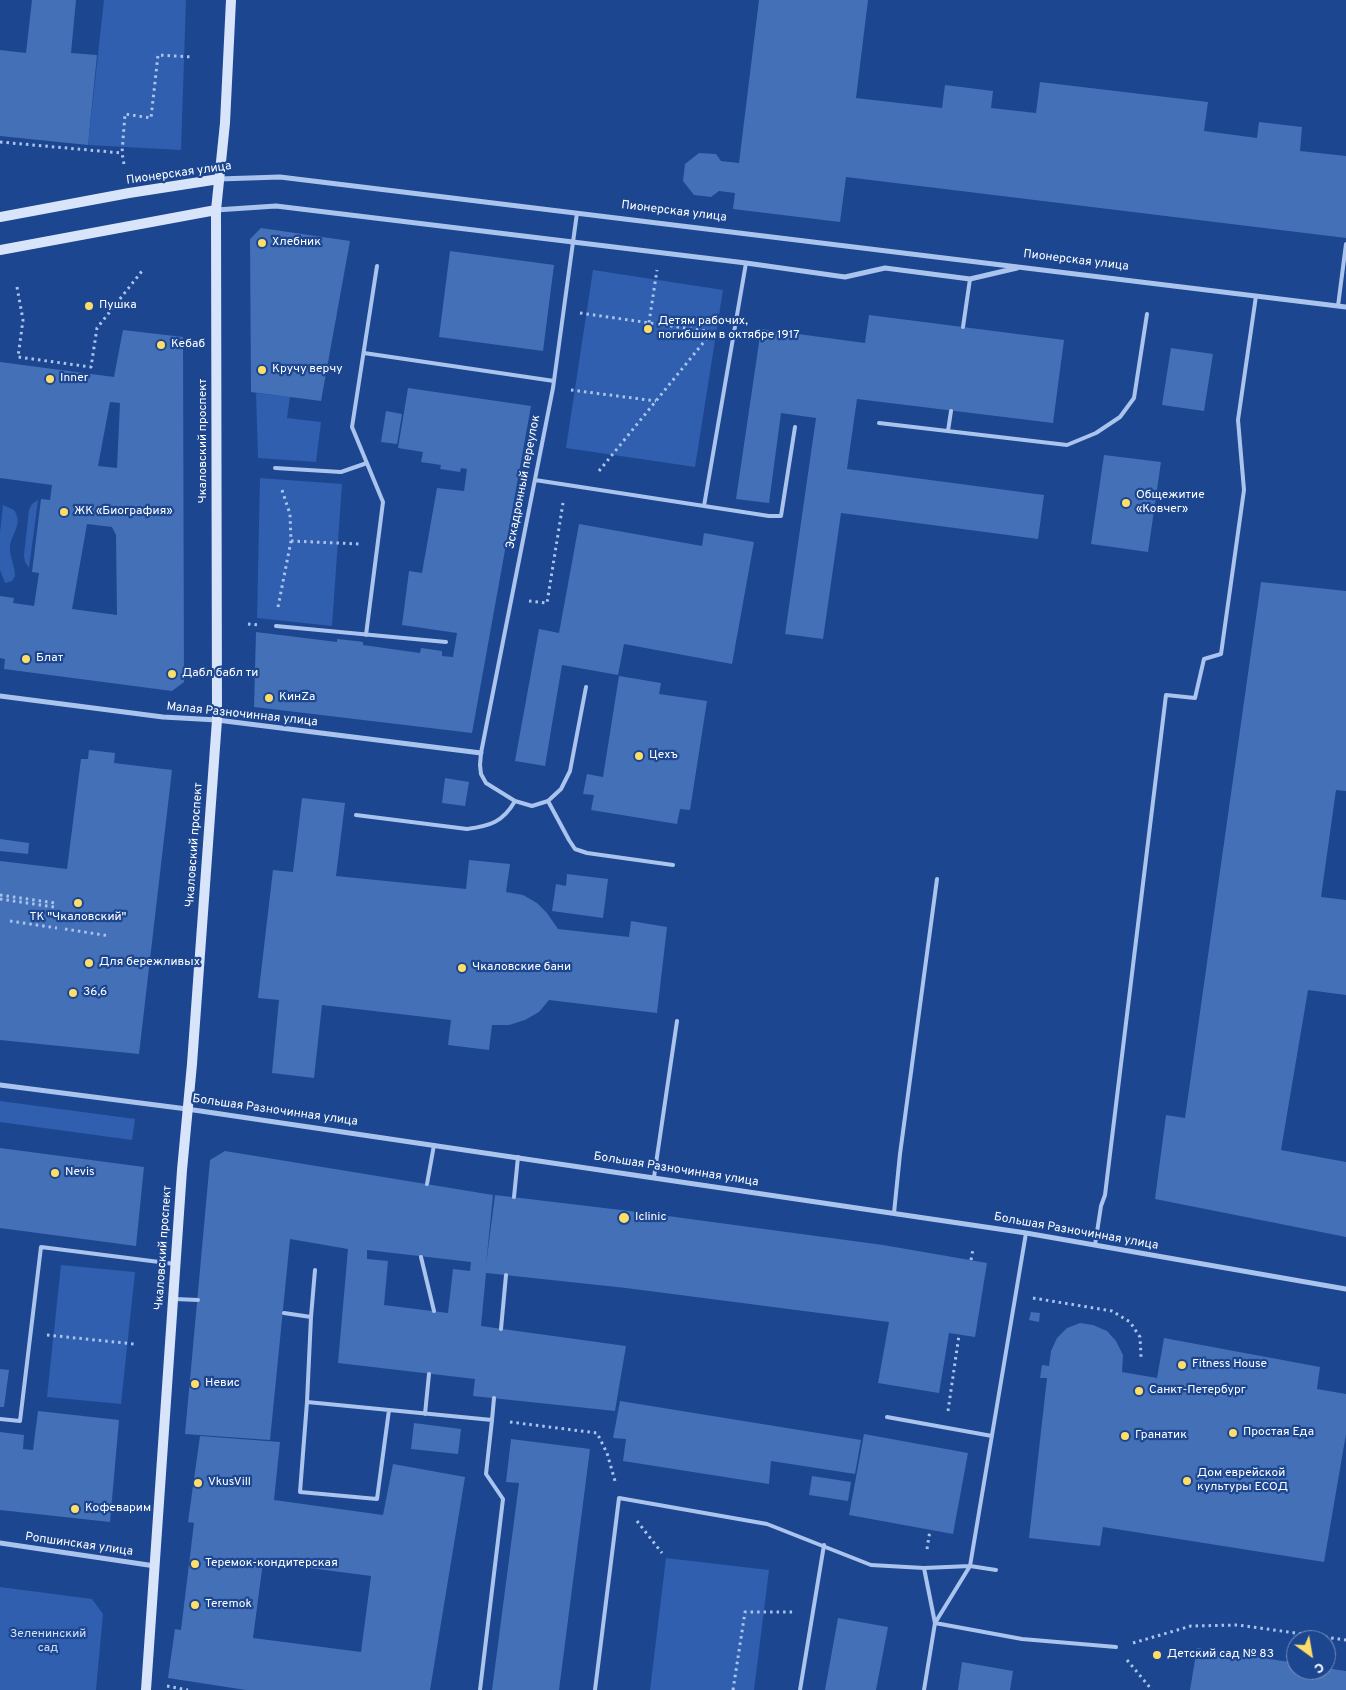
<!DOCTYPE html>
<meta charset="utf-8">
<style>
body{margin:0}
#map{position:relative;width:1346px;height:1690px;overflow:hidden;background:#1c4690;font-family:Overpass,sans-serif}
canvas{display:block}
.north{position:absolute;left:1286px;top:1630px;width:50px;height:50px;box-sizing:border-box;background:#1c4690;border:1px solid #7790bc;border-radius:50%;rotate:148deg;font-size:14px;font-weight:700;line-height:20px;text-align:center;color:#fff}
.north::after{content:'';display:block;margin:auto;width:18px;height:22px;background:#ffde68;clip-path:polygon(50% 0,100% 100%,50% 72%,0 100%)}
</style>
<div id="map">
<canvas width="1346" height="1690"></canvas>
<div class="north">С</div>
</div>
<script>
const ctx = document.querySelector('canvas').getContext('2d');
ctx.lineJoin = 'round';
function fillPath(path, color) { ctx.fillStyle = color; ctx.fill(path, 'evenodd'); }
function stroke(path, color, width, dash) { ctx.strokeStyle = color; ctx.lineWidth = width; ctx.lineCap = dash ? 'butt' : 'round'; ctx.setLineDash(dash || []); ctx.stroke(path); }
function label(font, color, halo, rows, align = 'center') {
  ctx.font = font + ' Overpass,sans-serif'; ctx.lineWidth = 4.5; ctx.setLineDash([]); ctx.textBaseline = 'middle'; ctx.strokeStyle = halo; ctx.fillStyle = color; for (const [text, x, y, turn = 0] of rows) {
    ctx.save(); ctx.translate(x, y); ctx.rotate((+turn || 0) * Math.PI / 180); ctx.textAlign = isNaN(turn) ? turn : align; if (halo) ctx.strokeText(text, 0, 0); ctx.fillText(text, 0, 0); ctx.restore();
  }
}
fillPath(new Path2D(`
 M104,0H186L181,150L88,145Z
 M593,270L723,290L695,467L566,448Z
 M256,393L290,397L287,418L321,422L316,462L258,458Z
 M260,478L342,484L332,626L257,618Z
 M38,500L29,568L25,562L24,555L29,510L32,504Z
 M3,505L14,510C23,523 13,532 10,545C9,556 15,565 15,576L12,581L5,583L0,570V532Z
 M0,1101L135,1119L132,1140L0,1122Z
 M61,1265L135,1272L121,1404L47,1397Z
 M666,1558L769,1570L754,1690H650Z
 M0,1587L92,1599L103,1614L96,1690H0Z`), '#2f5fae');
fillPath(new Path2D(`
 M32,0H76L71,53L97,55L88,145L0,136V50L26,53Z
 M759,0H868L856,98L942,108L945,85L993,91L991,108L1036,113L1040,82L1208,102L1204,131L1257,138L1259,122L1302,127L1300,151L1346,156V238L846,177L840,222L733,209L735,193L719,191L711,197L694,195L683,181L685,164L699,153L716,154L721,161L739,163Z
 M261,228L350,241L321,401L251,392L250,239Z
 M450,251L554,265L543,351L439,337Z
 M869,315L1064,340L1053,423L857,399L847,469L1044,495L1038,539L841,513L823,639L785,634L816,418L781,413L769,503L736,499L761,329L865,343Z
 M123,330L183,337L184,682L172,691L4,669L5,659L0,658V596L14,598L13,603L34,606L39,573L32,572L41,499L50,500L52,485L0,478V362L114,377ZM110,402L120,403L117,468L98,466ZM87,524L112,527L116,535L117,615L72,609Z
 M1171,348L1213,354L1204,411L1162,405Z
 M408,388L531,406L472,733L254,707L256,632L329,641L337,642V639L356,641L363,642V645L420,653L421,648L442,651V656L453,657L457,633L402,625L409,571L422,573L437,488L464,491L467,469L461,468L460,472L440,469L441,465L421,462L423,452L398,448Z
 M386,411L402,414L397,444L381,442Z
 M1104,455L1161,462L1148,552L1091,544Z
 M579,524L702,546L704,533L754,542L732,664L624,644L618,675L562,665L545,766L515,761L539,629L559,633Z
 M1261,582L1346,591V791L1336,790L1321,897L1346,900V995L1308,990L1281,1150L1346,1162V1237L1155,1199L1166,1115L1185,1118Z
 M619,676L661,683L659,694L707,701L690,810L680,809L677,824L591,810L594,795L583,794L587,774L603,777Z
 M89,750L115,753L114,763L172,770L139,1054L0,1040V861L67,869L81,759H88Z
 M445,778L469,782L465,806L442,803Z
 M302,798L345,803L336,876L466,889L469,860L510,864L506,892L523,895L537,903L547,913L558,929L629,937L631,921L667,927L657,1013L549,1000L539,1012L525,1020L509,1025H492L489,1050L448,1045L451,1020L322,1005L314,1078L272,1073L279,1000L258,998L273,870L293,872Z
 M0,839L29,843L28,854L0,851Z
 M567,874L608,879L603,918L552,911L556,884L566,886Z
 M0,1148L144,1167L136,1246L0,1228Z
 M225,1151L493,1195L486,1265L495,1195L638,1212L883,1245L987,1263L975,1337L949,1333L939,1393L878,1383L889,1322L626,1288L486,1273L481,1326L626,1346L615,1411L473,1396L475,1379L338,1363L348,1249L290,1239L270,1440L185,1434L210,1160ZM367,1250L471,1262L470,1271L453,1269L448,1313L384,1305L388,1261L367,1259Z
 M1031,1312L1040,1313L1039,1322L1029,1320Z
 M1080,1323L1093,1325L1107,1331L1116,1341L1123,1355L1122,1372L1157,1378L1164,1338L1320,1367L1317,1389L1346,1394V1434L1324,1562L1103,1527L1100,1546L1029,1538L1047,1378H1040L1042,1365L1049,1366L1051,1351L1057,1338L1067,1328Z
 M0,1369L9,1370L4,1407H0Z
 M620,1401L861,1440L855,1474L771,1461L769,1484L623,1461L626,1439L613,1438Z
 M38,1411L119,1420L110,1522L0,1510V1432L24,1435L23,1449L33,1450Z
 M414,1423L461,1429L458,1454L411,1449Z
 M864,1434L968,1453L953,1534L849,1515Z
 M200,1436L280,1442L274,1500L383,1515L393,1464L465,1477L430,1690H246L168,1678L175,1629L181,1630L194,1523L188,1522ZM263,1562L371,1576L361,1652L253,1638Z
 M511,1439L590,1449L559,1690H492L519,1483L506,1482Z
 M812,1476L851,1482L848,1501L809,1495Z
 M838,1618L888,1627L876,1690H825Z
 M1197,1648L1296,1663V1670H1326V1668L1346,1671V1690H1190Z
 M962,1662L1013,1671L1010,1690H958Z`), '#4470b8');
stroke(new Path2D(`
 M0,142L122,153
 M124,164L122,153L125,114L151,118L158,55L193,57
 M17,287L23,320L18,357L91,367L97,328L142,271
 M580,313L713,332
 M648,329L657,270
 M571,390L656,401
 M599,471L712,332
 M291,541L360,544
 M529,601L547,603L563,503
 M278,607L291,541L290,514L281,487
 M248,624L259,625
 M0,895L55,903
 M0,899L54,907
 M10,921L57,928
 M65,929L110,936
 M971,1260L973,1249
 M1033,1298L1112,1311L1130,1322L1140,1337L1141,1357
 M47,1335L134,1344
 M948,1411L959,1335
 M510,1422L597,1433L607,1453L615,1481
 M637,1521L662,1553
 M927,1549L930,1530
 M1133,1643L1191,1626L1238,1625L1346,1640
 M1127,1660L1152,1690
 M167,1686L188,1690
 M733,1690L745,1612H795`), '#aac4ee', 3, [2.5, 4]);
stroke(new Path2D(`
 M577,213L553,388L481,753L480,765L481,774L486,783L515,801L532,806L548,801L561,789L570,771L586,687
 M1338,306L1346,244
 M963,327L970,279
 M364,353L554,381
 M879,423L1067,445L1096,433L1120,417L1134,398L1147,314
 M948,431L951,411
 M275,468L341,472L367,463
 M535,480L769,516H781L795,427
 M704,506L746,263
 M276,626L446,642
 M366,635L383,502L352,427L377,266
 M548,801L569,840L575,849L587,853L673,865
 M356,815L467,829C490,826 503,822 515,801
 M654,1177L677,1021
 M427,1184L434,1145
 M514,1197L518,1157
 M894,1213L900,1154L937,879
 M1095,1245L1101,1206L1105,1195L1166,695L1195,698L1204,659L1221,654L1244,490L1238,420L1256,296
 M421,1257L434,1311
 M175,1299L198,1300
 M284,1313L311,1317L307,1402L492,1420L486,1474L503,1499L480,1690
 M311,1317L315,1270
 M501,1329L506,1275
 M307,1402L300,1492L377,1499L389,1410
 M425,1414L429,1374
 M887,1417L992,1436
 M0,1419L20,1421L41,1247L175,1264
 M492,1420L494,1398
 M996,1570L970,1566L935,1623L1022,1639L1116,1647
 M595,1690L619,1498L767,1524L871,1565L924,1568
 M800,1690L824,1545
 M924,1690L935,1623L924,1568L970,1566L1026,1233`), '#aac4ee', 4);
stroke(new Path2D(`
 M219,179L280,177L1346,307
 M216,210L276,206L746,263L845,277L885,268L970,279L1017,268
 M0,696L163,717L217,720L481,753
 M0,1085L187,1109L1026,1233L1346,1289
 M0,1543L155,1566`), '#aac4ee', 5);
stroke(new Path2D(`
 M0,217L129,193L219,179
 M0,250L216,210
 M146,1690L182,1170L192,1064L217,720L216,210L225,123L231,0`), '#d7e4fa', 10);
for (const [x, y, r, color] of [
 [262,243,5,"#ffde68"],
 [89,306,5,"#ffde68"],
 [648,329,5,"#ffde68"],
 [161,345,5,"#ffde68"],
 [262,370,5,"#ffde68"],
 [50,379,5,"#ffde68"],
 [1126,503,5,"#ffde68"],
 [64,512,5,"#ffde68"],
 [26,659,5,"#ffde68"],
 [172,674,5,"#ffde68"],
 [269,698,5,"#ffde68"],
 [639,756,5,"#ffde68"],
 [78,903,5,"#ffde68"],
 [89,963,5,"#ffde68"],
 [462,968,5,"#ffde68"],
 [73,993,5,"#ffde68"],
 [55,1173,5,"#ffde68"],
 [624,1218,6,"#ffde68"],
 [1182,1365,5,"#ffde68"],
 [195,1384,5,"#ffde68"],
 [1139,1391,5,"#ffde68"],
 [1233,1433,5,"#ffde68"],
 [1125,1436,5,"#ffde68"],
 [1187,1481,5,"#ffde68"],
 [198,1483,5,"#ffde68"],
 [75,1509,5,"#ffde68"],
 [195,1564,5,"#ffde68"],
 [195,1605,5,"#ffde68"],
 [1157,1655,5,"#ffde68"]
]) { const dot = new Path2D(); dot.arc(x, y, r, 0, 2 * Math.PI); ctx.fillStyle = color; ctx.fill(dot); stroke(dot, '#1c4690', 2); }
label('12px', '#fff', '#1c4690', [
 ["Пионерская улица",179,174,-8],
 ["Пионерская улица",674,212,7],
 ["Пионерская улица",1076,261,7],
 ["Чкаловский проспект",204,441,-90],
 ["Эскадронный переулок",524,482,-79],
 ["Малая Разночинная улица",242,715,6],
 ["Чкаловский проспект",195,845,-86],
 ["Большая Разночинная улица",275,1111,8],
 ["Большая Разночинная улица",676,1170,9],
 ["Большая Разночинная улица",1076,1232,10],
 ["Чкаловский проспект",164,1248,-86],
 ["Ропшинская улица",79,1545,8]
]);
label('12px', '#fff', '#1c4690', [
 ["Хлебник",272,243],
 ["Пушка",99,306],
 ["Детям рабочих,",658,322],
 ["погибшим в октябре 1917",658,336],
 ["Кебаб",171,345],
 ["Кручу верчу",272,370],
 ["Inner",60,379],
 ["Общежитие",1136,496],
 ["«Ковчег»",1136,510],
 ["ЖК «Биография»",74,512],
 ["Блат",36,659],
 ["Дабл бабл ти",182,674],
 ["КинZa",279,698],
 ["Цехъ",649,756],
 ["ТК \"Чкаловский\"",78,918,"center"],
 ["Для бережливых",99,963],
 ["Чкаловские бани",472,968],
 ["36,6",83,993],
 ["Nevis",65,1173],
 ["Iclinic",635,1218],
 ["Fitness House",1192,1365],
 ["Невис",205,1384],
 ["Санкт-Петербург",1149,1391],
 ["Простая Еда",1243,1433],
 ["Гранатик",1135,1436],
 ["Дом еврейской",1197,1474],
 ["культуры ЕСОД",1197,1488],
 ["VkusVill",208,1483],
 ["Кофеварим",85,1509],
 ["Теремок-кондитерская",205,1564],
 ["Teremok",205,1605],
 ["Детский сад № 83",1167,1655]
], 'left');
label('12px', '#d1e0fa', '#1c4690', [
 ["Зеленинский",48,1635],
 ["сад",48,1649]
]);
</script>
